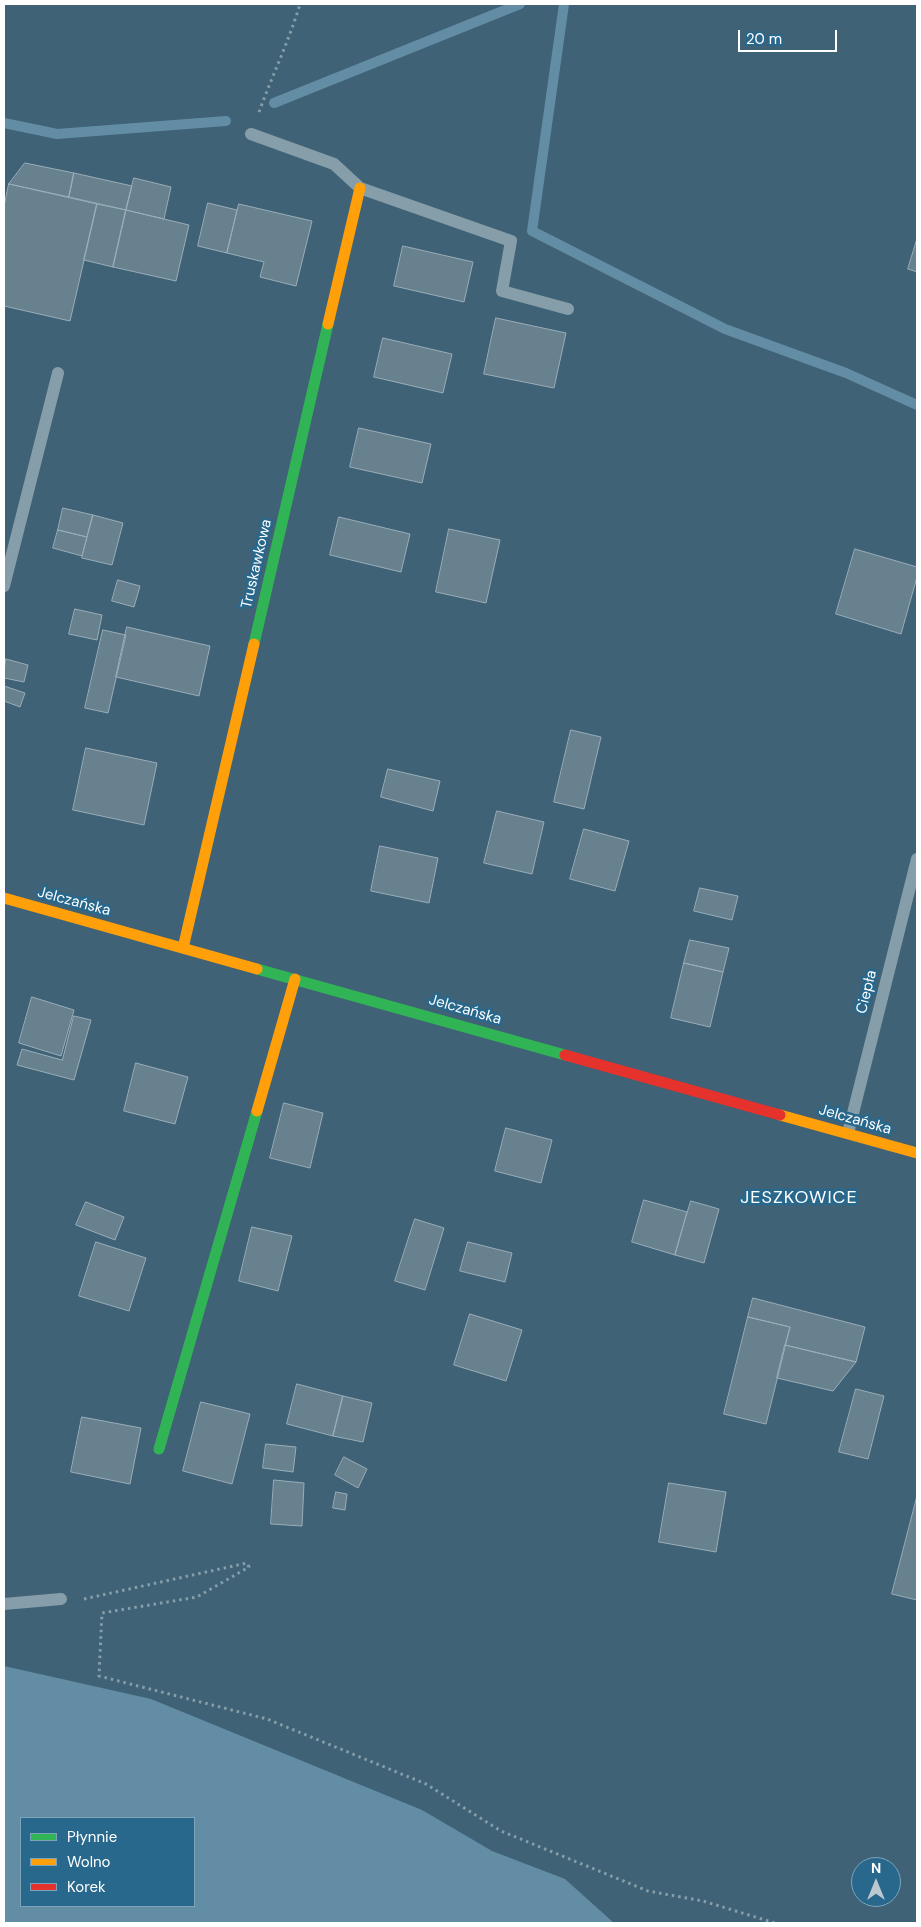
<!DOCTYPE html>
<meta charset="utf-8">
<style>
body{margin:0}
#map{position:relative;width:921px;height:1927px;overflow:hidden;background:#3f6276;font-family:"DM Sans",sans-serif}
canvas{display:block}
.frame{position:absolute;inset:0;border:5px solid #fff;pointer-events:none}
.legend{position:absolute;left:20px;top:1817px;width:175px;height:90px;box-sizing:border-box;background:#28688c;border:1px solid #7ea4ba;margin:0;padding:6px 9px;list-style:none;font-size:15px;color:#fff}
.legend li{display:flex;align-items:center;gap:10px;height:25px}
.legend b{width:25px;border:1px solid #7ea4ba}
.north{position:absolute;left:851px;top:1857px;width:50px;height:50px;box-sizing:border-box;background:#28688c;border:1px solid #7ea4ba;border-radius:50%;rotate:0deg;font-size:14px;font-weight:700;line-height:20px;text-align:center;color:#fff}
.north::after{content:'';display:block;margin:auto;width:18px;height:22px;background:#bcc8cf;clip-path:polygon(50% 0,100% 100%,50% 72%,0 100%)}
.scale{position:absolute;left:738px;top:30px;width:99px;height:22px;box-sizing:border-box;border:2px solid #fff;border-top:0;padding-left:6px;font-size:15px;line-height:18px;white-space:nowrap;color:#fff;-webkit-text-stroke:4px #28688c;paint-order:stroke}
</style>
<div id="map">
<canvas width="921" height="1927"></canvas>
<div class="frame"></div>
<ul class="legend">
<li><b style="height:6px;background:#30b455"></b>Płynnie</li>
<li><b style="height:6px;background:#ff9f0a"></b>Wolno</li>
<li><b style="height:6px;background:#e5322d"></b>Korek</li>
</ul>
<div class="north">N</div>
<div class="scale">20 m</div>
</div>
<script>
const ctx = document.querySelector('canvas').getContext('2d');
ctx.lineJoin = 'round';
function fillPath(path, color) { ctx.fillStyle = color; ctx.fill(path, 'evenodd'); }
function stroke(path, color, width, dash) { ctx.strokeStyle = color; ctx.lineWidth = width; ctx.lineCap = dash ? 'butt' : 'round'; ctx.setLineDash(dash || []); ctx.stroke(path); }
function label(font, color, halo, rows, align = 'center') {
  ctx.font = font + ' "DM Sans",sans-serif'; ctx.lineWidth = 5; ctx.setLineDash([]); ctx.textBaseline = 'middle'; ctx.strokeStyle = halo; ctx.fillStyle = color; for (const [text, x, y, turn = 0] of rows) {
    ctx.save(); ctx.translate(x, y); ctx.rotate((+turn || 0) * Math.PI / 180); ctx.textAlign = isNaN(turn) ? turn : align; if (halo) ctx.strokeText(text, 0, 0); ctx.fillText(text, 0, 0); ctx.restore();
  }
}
fillPath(new Path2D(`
 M4,1666L151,1699L422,1810L492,1851L565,1879L614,1923H4ZM21,1818H194V1906H21Z`), '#638da4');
stroke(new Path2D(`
 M564,4L532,231L725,329L846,373L917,405
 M274,103L520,4
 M4,123L57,134L226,121`), '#638da4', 10);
const building = new Path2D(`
 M25,163L74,173L69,197L9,184Z
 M74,173L132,186L126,210L69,197Z
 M134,178L171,187L164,219L126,210Z
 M9,184L97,204L70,321L4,306V207Z
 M208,203L237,210L227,253L198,246Z
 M97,204L126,210L113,267L84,260Z
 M239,204L312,221L296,286L260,277L264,262L227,253Z
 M126,210L189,225L176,281L113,267Z
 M917,239V272L908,269Z
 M403,246L473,262L464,302L394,286Z
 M496,318L566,333L554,388L484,374Z
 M383,338L452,354L443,393L374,377Z
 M359,428L431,444L422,483L350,467Z
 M63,508L93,515L87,537L58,530Z
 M93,515L123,523L112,565L82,558Z
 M339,517L410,534L401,572L330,555Z
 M449,529L500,540L486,603L436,592Z
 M58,530L87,537L82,556L53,548Z
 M855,549L917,567V577L901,634L836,614Z
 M118,580L140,586L134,607L112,601Z
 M75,609L102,615L97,640L69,634Z
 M127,627L210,646L199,696L116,677Z
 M103,630L126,635L108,713L85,708Z
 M6,659L28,665L24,682L4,678Z
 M4,686L25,693L20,707L4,701Z
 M571,730L601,737L584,809L554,802Z
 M86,748L157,763L144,825L73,810Z
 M388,769L440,781L433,811L381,797Z
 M497,811L544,822L532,874L484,863Z
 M584,829L629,841L615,891L570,879Z
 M380,846L438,858L429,903L371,891Z
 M700,888L738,896L732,920L694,911Z
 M690,940L729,948L723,972L684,963Z
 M684,963L723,972L710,1027L671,1018Z
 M32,997L74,1010L61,1056L19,1043Z
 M74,1016L91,1020L74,1080L17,1065L22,1049L62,1060Z
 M136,1063L188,1077L175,1124L124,1111Z
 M284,1103L323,1113L310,1168L270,1158Z
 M506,1128L552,1140L541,1183L495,1171Z
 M644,1200L687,1212L675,1255L632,1242Z
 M691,1201L719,1209L704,1263L675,1255Z
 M86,1202L124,1217L115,1240L76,1225Z
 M415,1219L444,1228L425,1290L395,1281Z
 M252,1227L292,1236L278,1291L239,1281Z
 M96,1242L146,1258L129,1311L79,1296Z
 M468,1242L512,1253L505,1282L460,1271Z
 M753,1298L865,1327L856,1362L785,1345L790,1327L748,1317Z
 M470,1314L522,1330L506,1381L454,1365Z
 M748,1317L790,1327L766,1424L724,1414Z
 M785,1345L856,1362L833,1391L777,1378Z
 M297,1384L343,1396L333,1436L287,1424Z
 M856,1389L884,1396L868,1459L839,1452Z
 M343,1396L372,1403L363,1442L333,1436Z
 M201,1402L250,1414L232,1484L183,1471Z
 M82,1417L141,1428L130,1484L71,1472Z
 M266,1444L296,1447L293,1472L263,1468Z
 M344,1457L367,1469L358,1488L335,1475Z
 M274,1480L304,1483L302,1526L271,1524Z
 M669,1483L726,1492L716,1552L659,1542Z
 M336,1492L347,1494L345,1510L333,1508Z
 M917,1496V1600L892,1594Z`);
fillPath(building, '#67818f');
stroke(building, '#9aadb9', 1);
stroke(new Path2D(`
 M259,112C272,76 289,41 300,4
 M84,1599L247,1563L249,1567L197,1597L102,1613L99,1676L267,1719L426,1784L501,1831L648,1891L703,1901L775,1923`), '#869ea9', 3, [2.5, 4]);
stroke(new Path2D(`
 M251,134L334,164L360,188L511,241L502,291L568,309
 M4,586L58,373
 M848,1133L917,859
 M4,1604L61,1599`), '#869ea9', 12);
stroke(new Path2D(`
 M254,644L328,324
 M257,969L565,1055
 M159,1449L257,1111`), '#30b455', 11);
stroke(new Path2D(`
 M328,324L360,188
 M4,898L257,969
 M183,948L254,644
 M257,1111L295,979
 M780,1115L917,1153`), '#ff9f0a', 11);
stroke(new Path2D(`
 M565,1055L780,1115`), '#e5322d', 11);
label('15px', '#fff', '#28688c', [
 ["Truskawkowa",257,564,-77],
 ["Jelczańska",74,902,15],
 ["Ciepła",867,992,-76],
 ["Jelczańska",465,1010,16],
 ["Jelczańska",855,1120,16]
]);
ctx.letterSpacing = '1px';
label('18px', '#fff', '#28688c', [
 ["JESZKOWICE",799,1198]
]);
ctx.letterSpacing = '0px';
</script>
